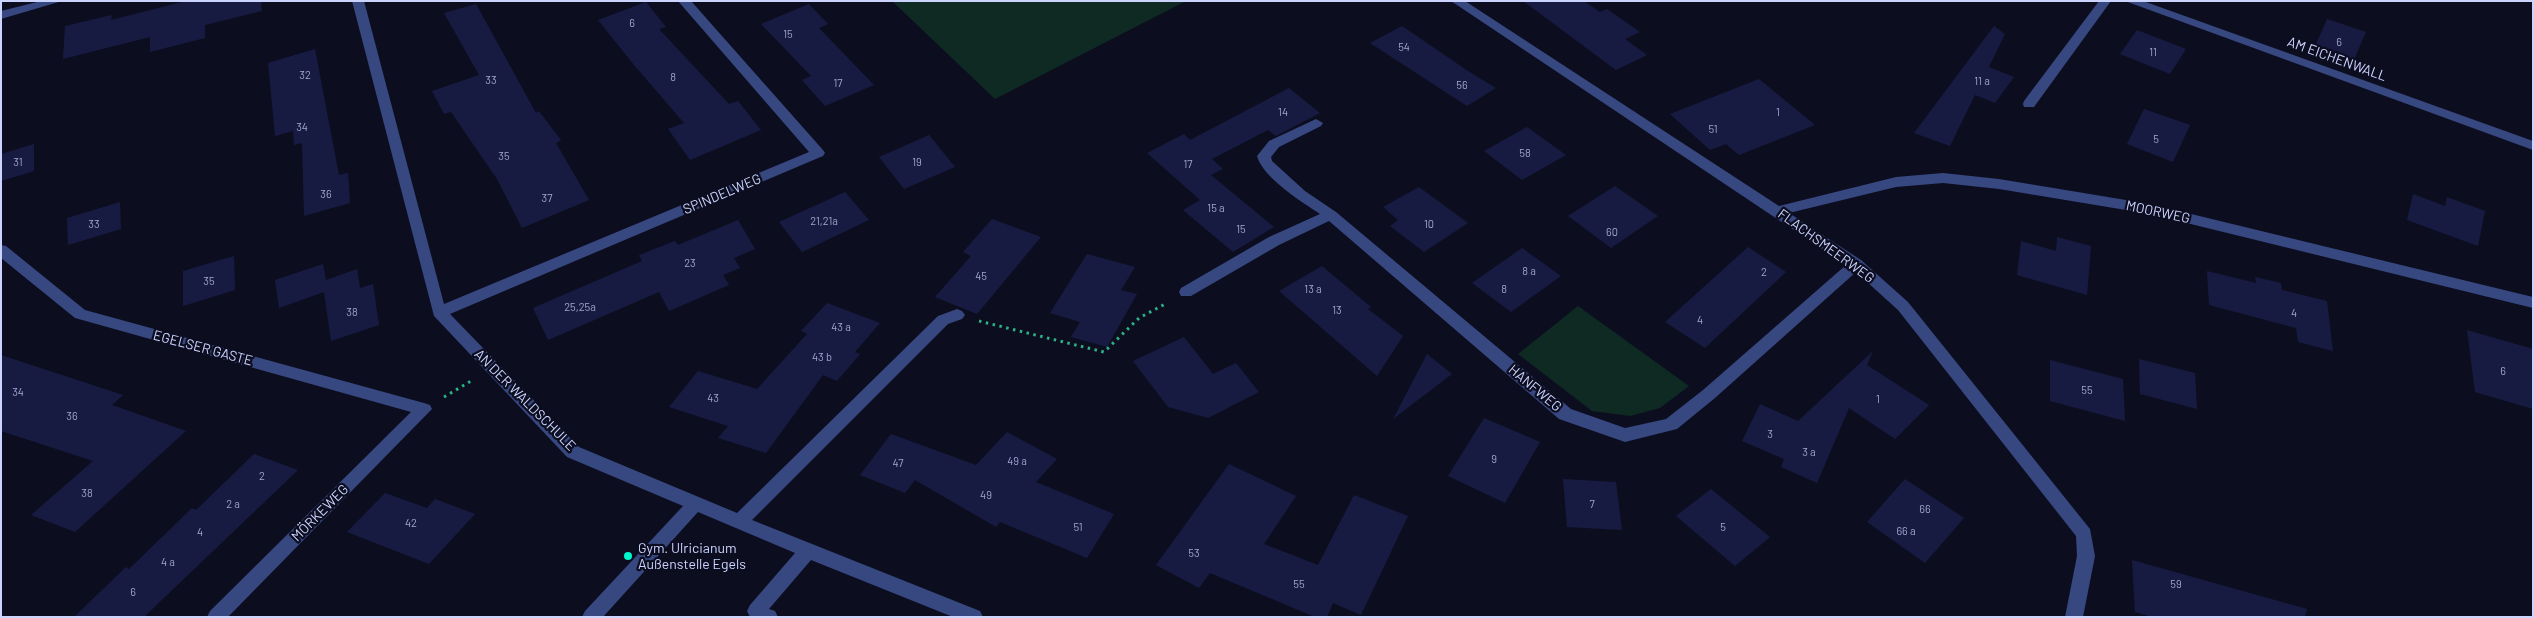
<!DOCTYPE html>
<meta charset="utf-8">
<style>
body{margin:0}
#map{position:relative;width:2534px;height:618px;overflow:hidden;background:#0c0e20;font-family:Barlow,sans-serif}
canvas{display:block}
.frame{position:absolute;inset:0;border:2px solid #cbd3ff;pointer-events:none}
</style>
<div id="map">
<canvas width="2534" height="618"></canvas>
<div class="frame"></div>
</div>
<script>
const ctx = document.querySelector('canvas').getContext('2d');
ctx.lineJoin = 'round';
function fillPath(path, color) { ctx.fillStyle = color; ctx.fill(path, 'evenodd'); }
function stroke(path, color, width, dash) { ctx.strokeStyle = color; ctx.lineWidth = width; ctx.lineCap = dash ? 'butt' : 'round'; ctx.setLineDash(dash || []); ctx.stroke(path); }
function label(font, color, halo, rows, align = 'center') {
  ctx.font = font + ' Barlow,sans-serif'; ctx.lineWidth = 4.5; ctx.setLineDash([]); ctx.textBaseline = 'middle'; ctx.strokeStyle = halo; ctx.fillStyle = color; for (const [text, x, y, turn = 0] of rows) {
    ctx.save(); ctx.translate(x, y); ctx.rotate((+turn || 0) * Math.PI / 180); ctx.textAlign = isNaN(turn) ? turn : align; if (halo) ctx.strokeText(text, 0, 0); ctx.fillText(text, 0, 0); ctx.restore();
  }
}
fillPath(new Path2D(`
 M892,1H1186L995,99Z
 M1578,306L1689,386L1660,408L1630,416L1592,411L1518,354Z`), '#0f2a22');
fillPath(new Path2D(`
 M186,1H261L262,11L205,25V38L150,52V37L63,59L65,26L112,15L111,20Z
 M1523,1H1584L1600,12L1607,9L1640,32L1625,39L1647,55L1616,70Z
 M646,2L666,27L659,29L729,104L738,101L761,130L690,160L668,129L684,123L634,65L598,20Z
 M476,4L536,113L539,111L561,140L556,143L589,200L522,228L497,179L451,112L444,114L432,91L479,75L444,13Z
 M809,4L828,24L819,28L874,85L825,106L802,80L811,76L761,24Z
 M2327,19L2366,32L2353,62L2314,49Z
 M1402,26L1468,71L1496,88L1467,106L1370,43Z
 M1994,26L2005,34L1989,67L2014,77L1995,103L1975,95L1950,146L1914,133Z
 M2137,30L2186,49L2170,74L2120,54Z
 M315,49L339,175L348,173L350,203L304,216L302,143L294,145L293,131L275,136L268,63Z
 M1759,79L1815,125L1739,155L1726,144L1710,150L1670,114Z
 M1289,88L1320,113L1276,136L1268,130L1212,159L1223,169L1211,175L1274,227L1233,252L1183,210L1200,200L1147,153L1184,134L1190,140Z
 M2144,109L2190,125L2173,162L2127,144Z
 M1527,127L1566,155L1522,180L1484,151Z
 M929,135L955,167L904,189L879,157Z
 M34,144V171L1,181V154Z
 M1615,186L1658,216L1611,248L1568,216Z
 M1419,187L1468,223L1424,252L1390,226L1398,220L1383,207Z
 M845,192L869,220L802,252L779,222Z
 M2413,194L2445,206L2447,197L2485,211L2478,246L2407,220Z
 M120,202L121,229L68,245L67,218Z
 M992,219L1041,237L977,314L935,297L971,256L963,252Z
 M738,220L755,249L734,258L740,268L723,275L729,285L669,311L659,292L548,340L533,308L642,261L639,255L675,241L678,245Z
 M2057,237L2091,246L2087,295L2017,275L2021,241L2056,251Z
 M1748,247L1786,272L1705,348L1665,322Z
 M1522,248L1561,276L1511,312L1472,283Z
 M1087,254L1135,267L1121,290L1137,294L1107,347L1071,337L1080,322L1050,313Z
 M234,256L235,290L183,306V271Z
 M323,264L326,280L357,269L360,288L373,284L379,325L331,341L324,292L279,308L275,280Z
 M1322,266L1371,307L1368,309L1403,336L1377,376L1279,291Z
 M2207,271L2256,283L2255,277L2281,283L2282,290L2327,301L2333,351L2298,342L2296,328L2209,305Z
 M827,303L880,323L855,352L860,354L837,381L823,375L766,453L718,438L728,426L669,407L698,371L757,389L807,334L801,331Z
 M2467,330L2533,349V409L2475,392Z
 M1184,337L1213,374L1236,363L1259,392L1208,418L1168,407L1133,361Z
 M1873,351L1867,365L1929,405L1895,439L1849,408L1817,483L1781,467L1784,459L1742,441L1760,404L1798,421Z
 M1427,354L1452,374L1393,419Z
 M1,355L123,395L112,405L186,431L75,532L31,515L93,461L1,431Z
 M2139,359L2195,373L2197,409L2140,394Z
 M2050,360L2123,379L2125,421L2050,401Z
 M1484,418L1540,442L1505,503L1448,476Z
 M1007,432L1057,459L1036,482L1114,514L1087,558L1000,522L996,527L915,480L905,493L860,475L891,434L976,465Z
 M254,454L298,470L144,617H74L126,567L129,569L192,508L196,510Z
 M1229,464L1296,496L1264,544L1318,565L1354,495L1408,516L1361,615L1333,603L1327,617H1315L1210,573L1199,588L1156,565Z
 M1563,479L1616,482L1622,530L1567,527Z
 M1905,479L1964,518L1925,563L1867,522Z
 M1711,489L1770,537L1735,566L1676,516Z
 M385,493L427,508L435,499L475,514L429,564L347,532Z
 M2132,560L2307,609L2305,617H2152L2135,612Z`), '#181b41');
stroke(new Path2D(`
 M979,321L1104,352L1139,318L1167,303
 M444,397L471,381`), '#2cb286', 3, [2.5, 4.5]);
fillPath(new Path2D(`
 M41,1H62L1,19V11Z
 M352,1H364L444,304L809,152L678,1H691L823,150L825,153L823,156L450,314L579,447L737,513L938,316L957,309L962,311L965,315L962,319L948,324L752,520L980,611L983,617H953L811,560L769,609L775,611L778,617H750L747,611L750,605L795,553L698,512L603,617H582L585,611L683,506L567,457L434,316Z
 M1451,1H1465L1779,206L1896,177L1943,173L1999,179L2150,204L2533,297V308L2150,214L1999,189L1943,183L1896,187L1789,213L1861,260L1908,302L2090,529L2095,556L2083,617H2065L2077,556L2076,536L1898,310L1856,272L1715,398L1677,429L1625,442L1559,419L1329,221L1279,245L1191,296H1181L1179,292L1181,288L1269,237L1320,214C1302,202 1263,178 1257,156L1269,141L1316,119L1323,123L1321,126L1279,147L1271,157L1272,161L1305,191L1336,212L1571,409L1625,428L1666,419L1703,390L1846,265Z
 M2099,1H2111L2034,107H2024L2023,104L2024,101Z
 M2125,1H2143L2533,141V150Z
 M1,245L6,246L85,310L424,403L430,405L432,409L228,617H207L210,611L411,412L75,318L1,258Z`), '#37477f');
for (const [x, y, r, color] of [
 [628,556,5,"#00f6cd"]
]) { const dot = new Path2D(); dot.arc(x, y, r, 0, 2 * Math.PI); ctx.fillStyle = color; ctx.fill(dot); stroke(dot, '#0c0e20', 2); }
label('11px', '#9ea5d0', null, [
 ["6",632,23],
 ["15",788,34],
 ["6",2339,42],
 ["54",1404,47],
 ["11",2153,52],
 ["32",305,75],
 ["8",673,77],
 ["33",491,80],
 ["11 a",1982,81],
 ["17",838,83],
 ["56",1462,85],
 ["14",1283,112],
 ["1",1778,112],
 ["34",302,127],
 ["51",1713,129],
 ["5",2156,139],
 ["58",1525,153],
 ["35",504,156],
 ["31",18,162],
 ["19",917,162],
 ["17",1188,164],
 ["36",326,194],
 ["37",547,198],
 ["15 a",1216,208],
 ["21,21a",824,221],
 ["33",94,224],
 ["10",1429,224],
 ["15",1241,229],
 ["60",1612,232],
 ["23",690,263],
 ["8 a",1529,271],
 ["2",1764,272],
 ["45",981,276],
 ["35",209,281],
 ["13 a",1313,289],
 ["8",1504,289],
 ["25,25a",580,307],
 ["13",1337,310],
 ["38",352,312],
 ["4",2294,313],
 ["4",1700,320],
 ["43 a",841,327],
 ["43 b",822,357],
 ["6",2503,371],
 ["55",2087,390],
 ["34",18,392],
 ["43",713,398],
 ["1",1878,399],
 ["36",72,416],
 ["3",1770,434],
 ["3 a",1809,452],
 ["9",1494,459],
 ["49 a",1017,461],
 ["47",898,463],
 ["2",262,476],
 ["38",87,493],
 ["49",986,495],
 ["2 a",233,504],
 ["7",1592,504],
 ["66",1925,509],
 ["42",411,523],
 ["51",1078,527],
 ["5",1723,527],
 ["66 a",1906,531],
 ["4",200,532],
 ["53",1194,553],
 ["4 a",168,562],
 ["55",1299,584],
 ["59",2176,584],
 ["6",133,592]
]);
label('14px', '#cbd3ff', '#0c0e20', [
 ["AM EICHENWALL",2337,59,20],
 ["SPINDELWEG",722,194,-23],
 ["MOORWEG",2158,212,12],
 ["FLACHSMEERWEG",1826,246,36],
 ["EGELSER GASTE",203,348,15],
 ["HANFWEG",1535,388,40],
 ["AN DER WALDSCHULE",525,400,45],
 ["MÖRKEWEG",320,513,-45]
]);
label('14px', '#cbd3ff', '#0c0e20', [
 ["Gym. Ulricianum",638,548],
 ["Außenstelle Egels",638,564]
], 'left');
</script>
